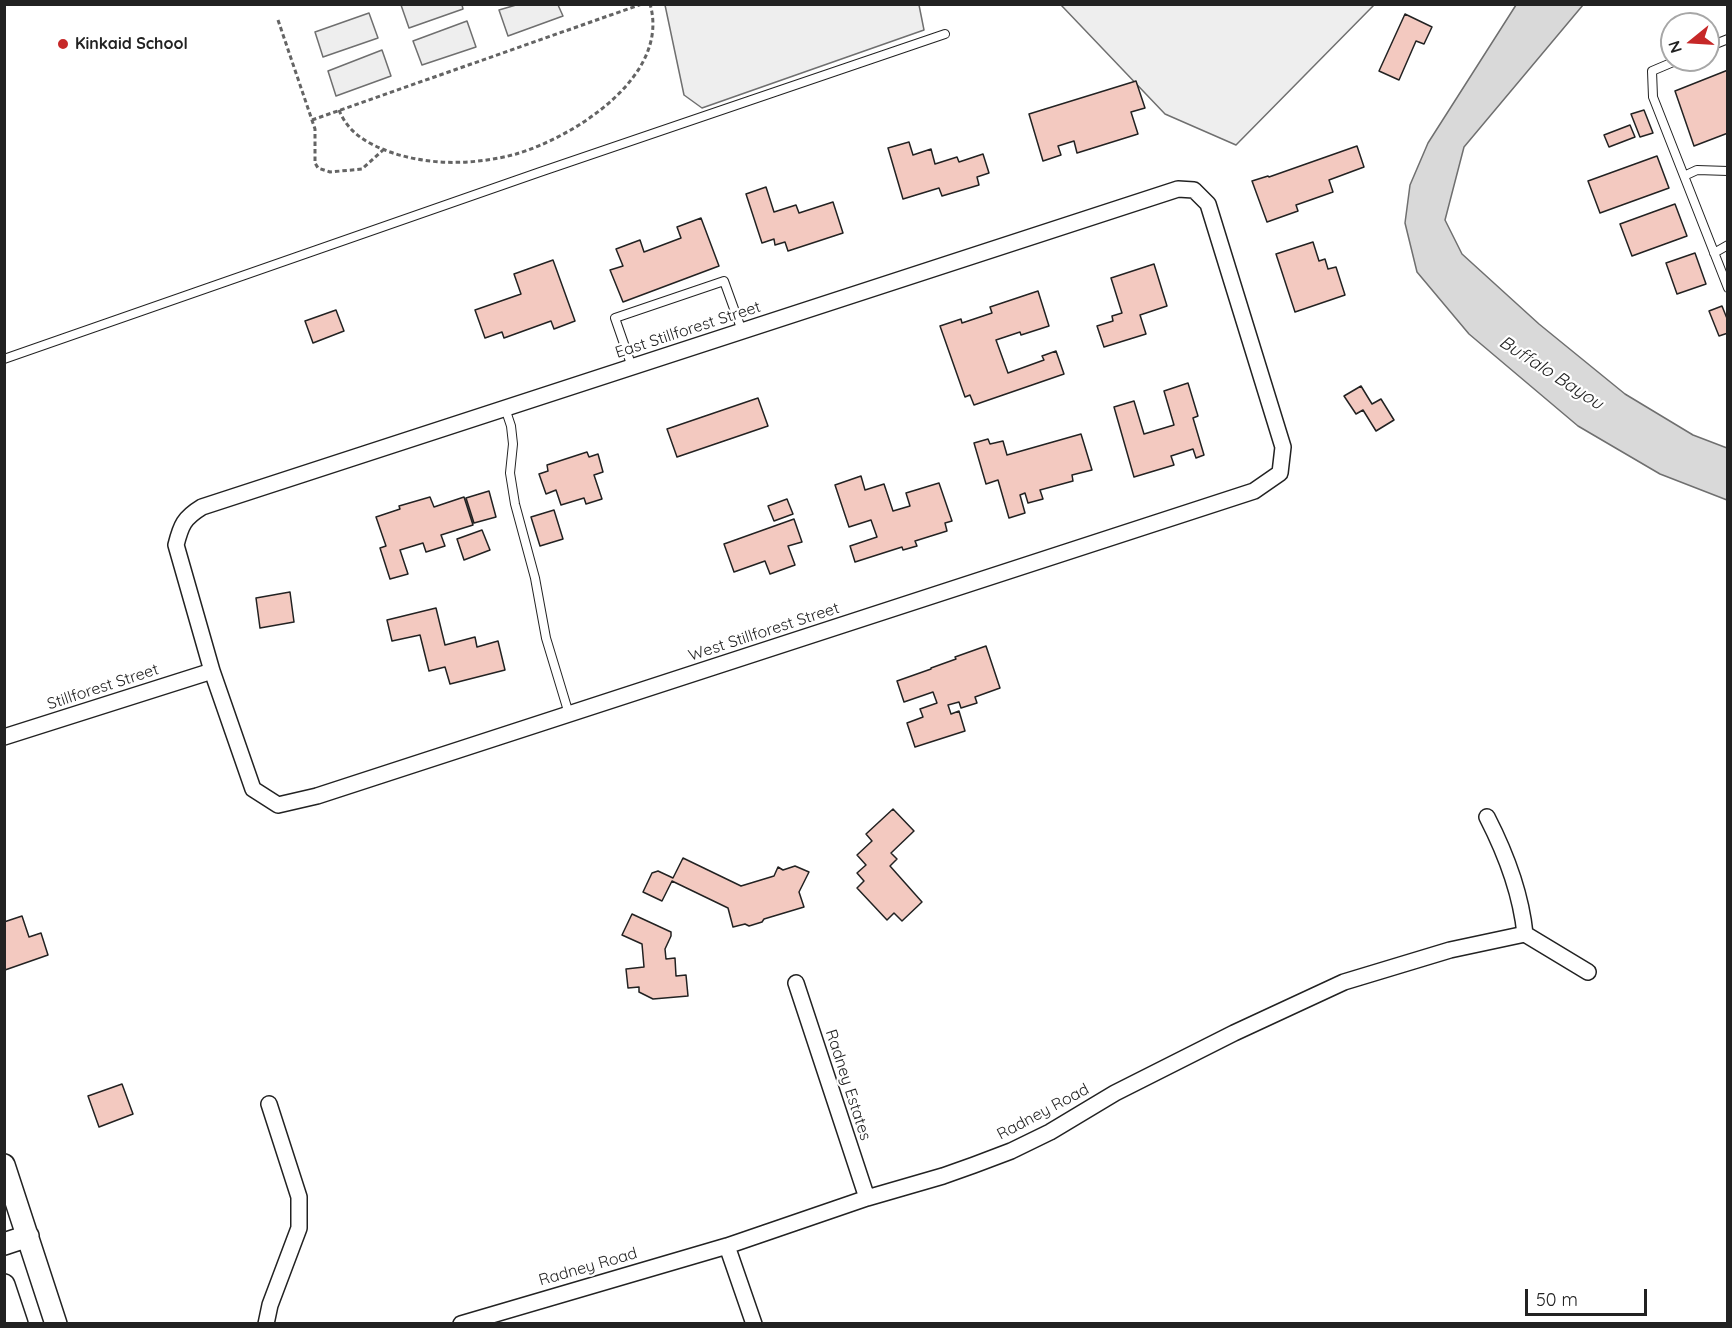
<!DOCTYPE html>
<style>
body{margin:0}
#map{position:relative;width:1732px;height:1328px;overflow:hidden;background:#fff;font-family:Quicksand,sans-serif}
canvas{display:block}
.frame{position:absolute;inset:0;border:6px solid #222;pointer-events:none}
.north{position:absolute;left:1660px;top:12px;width:60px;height:60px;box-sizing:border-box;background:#fff;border:2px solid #a7a7a7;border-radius:50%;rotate:252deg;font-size:16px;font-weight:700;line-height:24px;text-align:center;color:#222}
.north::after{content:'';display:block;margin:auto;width:21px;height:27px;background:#c62828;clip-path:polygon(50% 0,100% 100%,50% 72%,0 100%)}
.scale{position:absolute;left:1525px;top:1289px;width:122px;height:27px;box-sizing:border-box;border:3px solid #222;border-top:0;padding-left:8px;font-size:18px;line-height:21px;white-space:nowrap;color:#222;-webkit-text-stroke:4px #fff;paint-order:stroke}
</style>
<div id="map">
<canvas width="1732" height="1328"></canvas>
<div class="frame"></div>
<div class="north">N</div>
<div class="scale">50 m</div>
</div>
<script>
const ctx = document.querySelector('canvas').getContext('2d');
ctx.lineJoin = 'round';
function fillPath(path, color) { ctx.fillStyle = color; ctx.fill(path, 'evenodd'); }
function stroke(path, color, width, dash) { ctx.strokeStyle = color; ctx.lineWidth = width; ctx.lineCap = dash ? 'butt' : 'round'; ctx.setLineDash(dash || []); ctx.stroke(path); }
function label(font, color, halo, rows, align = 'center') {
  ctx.font = font + ' Quicksand,sans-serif'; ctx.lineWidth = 4.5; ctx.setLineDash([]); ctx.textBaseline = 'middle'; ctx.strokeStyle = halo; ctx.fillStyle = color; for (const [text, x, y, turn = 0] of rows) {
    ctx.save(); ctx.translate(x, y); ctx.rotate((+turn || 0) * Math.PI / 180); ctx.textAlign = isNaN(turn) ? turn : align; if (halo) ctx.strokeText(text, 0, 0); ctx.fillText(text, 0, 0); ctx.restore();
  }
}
const green = new Path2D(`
 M401,5H462L463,9L409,28Z
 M516,5H558L563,16L508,36L499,10Z
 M665,5H919L924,30L702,108L684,95Z
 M1061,5H1374L1236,145L1165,114Z
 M369,13L378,38L323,57L315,32Z
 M467,21L476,47L422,65L413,41Z
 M382,50L391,76L336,96L328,71Z`);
fillPath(green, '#eee');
stroke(green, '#6f6f6f', 1.5);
const water = new Path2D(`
 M1516,5H1583L1464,147L1445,220L1462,254L1539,324L1625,394L1693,435L1727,448V500L1660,474L1578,426L1469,334L1417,272L1405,223L1410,185L1428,143Z`);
fillPath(water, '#d9d9d9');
stroke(water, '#6f6f6f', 1.5);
const building = new Path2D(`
 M1405,14L1432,27L1424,44L1416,41L1399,80L1379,71Z
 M1728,70V133L1694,146L1675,91Z
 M1136,81L1145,108L1131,112L1138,134L1077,153L1074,141L1058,146L1061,155L1043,161L1029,114Z
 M1644,110L1653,133L1640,137L1631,114Z
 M1630,125L1635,137L1609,147L1604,135Z
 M909,142L913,155L931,149L935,164L957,157L959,162L983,154L989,173L977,177L979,185L942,196L939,188L903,199L888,148Z
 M1357,146L1364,167L1329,180L1333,192L1296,205L1298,211L1267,222L1252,181L1268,176L1269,177Z
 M1657,156L1669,188L1600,213L1588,181Z
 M766,187L774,212L796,205L799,213L833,202L843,233L788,251L785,242L775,245L774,239L762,243L746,194Z
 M1675,204L1687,236L1632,256L1620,224Z
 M701,218L719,266L623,302L610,270L623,266L616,249L640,240L644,252L681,238L677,227Z
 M1313,242L1319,261L1325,259L1328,269L1336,267L1345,295L1295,312L1276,254Z
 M1695,253L1706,284L1677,294L1666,263Z
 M553,260L575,321L554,329L551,321L504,338L502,332L485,338L475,310L521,294L514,274Z
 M1154,264L1167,306L1140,315L1146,334L1104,347L1097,326L1113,321L1112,316L1122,313L1111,278Z
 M1038,291L1049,326L1021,335L1020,332L996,340L1008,373L1044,360L1042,356L1056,351L1064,374L974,405L970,395L965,397L940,326L961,319L962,323L992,313L990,307Z
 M1722,306L1728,321V333L1719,336L1709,311Z
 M336,310L344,331L313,343L305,321Z
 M1188,383L1198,416L1193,418L1204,455L1196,458L1193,449L1171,456L1174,465L1134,477L1114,407L1134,401L1144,434L1174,425L1164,391Z
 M1361,386L1372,404L1381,399L1394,420L1376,431L1363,410L1356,414L1344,396Z
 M758,398L768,426L677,457L667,429Z
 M1081,434L1092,470L1072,475L1073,481L1040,490L1043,499L1028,503L1025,493L1020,495L1025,513L1009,518L998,480L986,484L974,443L988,439L990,444L1003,441L1007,455Z
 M587,452L589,457L598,454L603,472L594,475L602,499L586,504L584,498L561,505L556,490L546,494L539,474L548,471L547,465Z
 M861,476L865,490L884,484L893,511L910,506L906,493L939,483L952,521L945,523L947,531L915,541L917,546L903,550L902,547L855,562L850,546L877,537L871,520L849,527L835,485Z
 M489,491L496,517L474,523L466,498Z
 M430,497L434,507L464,497L473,525L441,535L445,546L426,552L423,543L400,550L408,574L390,579L380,548L386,546L376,517L400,509L399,506Z
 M787,499L793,514L774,521L768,506Z
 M554,510L563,539L540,546L531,517Z
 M794,519L802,542L788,546L795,565L770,574L765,561L734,572L724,544Z
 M482,530L490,550L464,560L457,539Z
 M290,592L294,622L260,628L256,598Z
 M436,608L445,645L475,637L477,647L498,641L505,670L450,684L445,667L429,671L420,635L392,641L387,620Z
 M986,646L1000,688L975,697L977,703L961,708L959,702L948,705L951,714L959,711L965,731L915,747L907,723L923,717L920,709L937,703L933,692L904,702L897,681L931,669V668L956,659L955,657Z
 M893,809L914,831L891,853L897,859L890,866L922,902L902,921L894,913L887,920L857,888L864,881L857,873L866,865L857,855L872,841L866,834Z
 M683,858L741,886L774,876L778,867L783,870L795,866L809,872L799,892L804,907L764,919L762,922L749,926L745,924L733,927L728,908L672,881L662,901L643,892L652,873L658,871L673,878Z
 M632,914L671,932V936L665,949L666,959L675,958L676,976L686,975L688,996L653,999L639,992V987L628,988L626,969L644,967L642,944L622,935Z
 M22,916L29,937L41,933L48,955L5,970L4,922Z
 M122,1084L133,1114L99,1127L88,1096Z`);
fillPath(building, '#f3c9c0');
stroke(building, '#222', 1.5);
const service = new Path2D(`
 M1708,47L1728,39
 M1678,60L1652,71L1653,97L1728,288
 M1684,176L1697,170L1728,171
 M1714,253L1728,245
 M4,359L540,172L945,34
 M632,367L615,318L724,281L742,331
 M505,408L511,426L513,444L510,473L515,504L535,578L546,638L569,714`);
const minor = new Path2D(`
 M1178,189L1194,190L1208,204L1283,447L1280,473L1254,491L317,796L278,805L253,789L212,671L176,545C181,525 184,518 202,507Z
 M4,737L212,671
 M1487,817C1506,854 1521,894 1525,934
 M796,983L867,1198
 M727,1246L754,1324
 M266,1324L270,1305L299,1228V1197L269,1104
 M461,1324L727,1246L867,1198L943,1176L974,1165L1011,1151L1050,1132L1115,1093L1234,1033L1344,982L1450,950L1525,934L1588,972`);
const secondary = new Path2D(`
 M4,1165L56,1324
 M4,1244L28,1236
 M4,1285L17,1324`);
stroke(service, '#222', 10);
stroke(minor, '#222', 18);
stroke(secondary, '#222', 24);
stroke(new Path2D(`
 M278,20L315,129V163L318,168L330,172L362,169L383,150
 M339,110C348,133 368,144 390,152C430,166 475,165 516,154C574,137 671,76 650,4
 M312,120L642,4`), '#646464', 3, [4.5, 3]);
stroke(service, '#fff', 8);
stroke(minor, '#fff', 15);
stroke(secondary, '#fff', 21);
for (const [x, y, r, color] of [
 [63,44,6,"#c62828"]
]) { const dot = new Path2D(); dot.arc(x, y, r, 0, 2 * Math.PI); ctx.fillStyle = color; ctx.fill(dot); stroke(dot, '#fff', 2); }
label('bold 16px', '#222', '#fff', [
 ["Kinkaid School",75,44]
], 'left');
label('16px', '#222', '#fff', [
 ["East Stillforest Street",688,330,-18],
 ["West Stillforest Street",764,632,-18],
 ["Stillforest Street",103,687,-18],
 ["Radney Estates",848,1085,72],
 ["Radney Road",1043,1112,-28],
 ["Radney Road",588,1267,-16]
]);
label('italic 18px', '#222', '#fff', [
 ["Buffalo Bayou",1551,373,33]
]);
</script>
